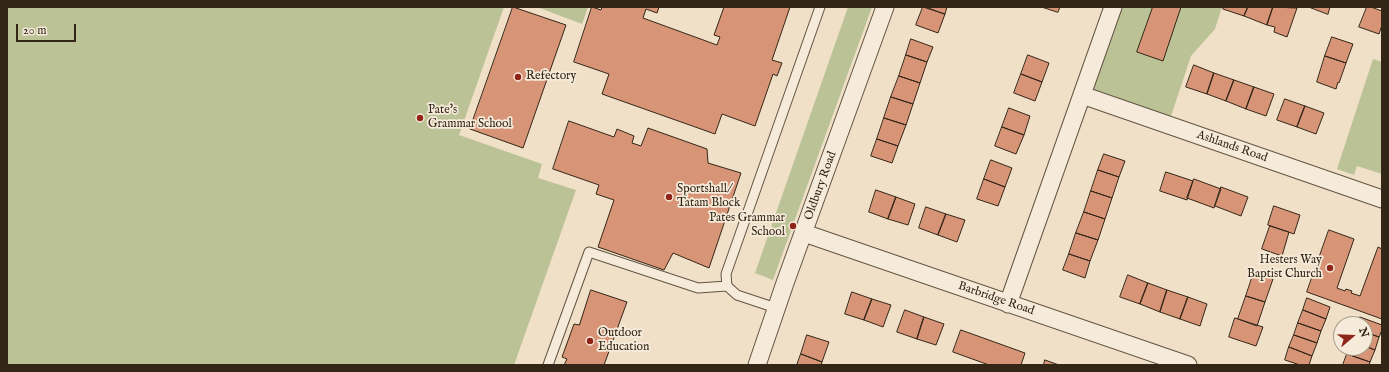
<!DOCTYPE html>
<style>
body{margin:0}
#map{position:relative;width:1389px;height:372px;overflow:hidden;background:#f1e0c8;font-family:"IM FELL English",serif}
canvas{display:block}
.frame{position:absolute;inset:0;border:8px solid #332616;pointer-events:none}
.north{position:absolute;left:1333px;top:316px;width:40px;height:40px;box-sizing:border-box;background:#f6ebdb;border:1px solid #a89c8c;border-radius:50%;rotate:71deg;font-size:11px;font-weight:700;line-height:16px;text-align:center;color:#332616}
.north::after{content:'';display:block;margin:auto;width:14px;height:18px;background:#8f2418;clip-path:polygon(50% 0,100% 100%,50% 72%,0 100%)}
.scale{position:absolute;left:16px;top:24px;width:60px;height:18px;box-sizing:border-box;border:2px solid #332616;border-top:0;padding-left:5px;font-size:12px;line-height:14px;white-space:nowrap;color:#332616;-webkit-text-stroke:3px #f6ebdb;paint-order:stroke}
</style>
<div id="map">
<canvas width="1389" height="372"></canvas>
<div class="frame"></div>
<div class="north">N</div>
<div class="scale">20 m</div>
</div>
<script>
const ctx = document.querySelector('canvas').getContext('2d');
ctx.lineJoin = 'round';
function fillPath(path, color) { ctx.fillStyle = color; ctx.fill(path, 'evenodd'); }
function stroke(path, color, width, dash) { ctx.strokeStyle = color; ctx.lineWidth = width; ctx.lineCap = dash ? 'butt' : 'round'; ctx.setLineDash(dash || []); ctx.stroke(path); }
function label(font, color, halo, rows, align = 'center') {
  ctx.font = font + ' "IM FELL English",serif'; ctx.lineWidth = 3.5; ctx.setLineDash([]); ctx.textBaseline = 'middle'; ctx.strokeStyle = halo; ctx.fillStyle = color; for (const [text, x, y, turn = 0] of rows) {
    ctx.save(); ctx.translate(x, y); ctx.rotate((+turn || 0) * Math.PI / 180); ctx.textAlign = isNaN(turn) ? turn : align; if (halo) ctx.strokeText(text, 0, 0); ctx.fillText(text, 0, 0); ctx.restore();
  }
}
fillPath(new Path2D(`
 M7,7H504L459,135L542,164L538,178L576,190L514,365H7Z
 M537,7H588L582,24Z
 M848,7H872L773,280L755,273Z
 M1113,7H1222L1215,29L1191,56L1168,125L1082,95Z
 M1373,59L1382,62V174L1357,166L1354,175L1337,169Z`), '#bac296');
const building = new Path2D(`
 M513,7L566,25L523,148L470,129Z
 M592,7L601,10L602,7H659L657,13L646,9L643,18L717,45L720,37L714,35L724,7H790L772,60L782,63L777,76L773,74L755,126L722,114L715,134L602,94L609,74L574,62Z
 M923,7L945,14L938,33L916,25Z
 M926,7H947L945,14Z
 M1042,7H1060L1058,12Z
 M1153,7H1181L1163,61L1137,52Z
 M1224,7H1248L1244,16L1223,9Z
 M1248,7H1273L1267,25L1244,16Z
 M1273,7L1297,8L1287,37L1274,32L1275,27L1267,25Z
 M1309,7H1330L1328,14Z
 M1367,7H1371L1382,11V25L1379,34L1359,27Z
 M1332,37L1353,44L1346,63L1325,56Z
 M911,39L933,47L927,62L906,55Z
 M906,55L927,62L920,83L899,76Z
 M1028,55L1049,63L1042,82L1021,74Z
 M1325,56L1346,63L1339,83L1338,82L1336,89L1317,82Z
 M1194,65L1214,73L1207,94L1186,87Z
 M1214,73L1234,80L1226,101L1207,94Z
 M1021,74L1042,82L1035,101L1014,93Z
 M899,76L920,83L913,104L891,97Z
 M1234,80L1254,87L1246,109L1226,101Z
 M1254,87L1274,94L1266,116L1246,109Z
 M891,97L913,104L906,125L884,118Z
 M1285,99L1305,106L1297,127L1277,120Z
 M1305,106L1324,113L1316,134L1297,127Z
 M1009,108L1030,116L1024,135L1002,127Z
 M884,118L906,125L898,146L877,139Z
 M569,121L614,137L617,129L634,136L632,143L641,146L648,128L707,149L708,163L741,173L709,268L673,253L664,270L598,247L614,200L596,194L599,185L553,169Z
 M1002,127L1024,135L1016,154L995,146Z
 M877,139L898,146L892,163L871,156Z
 M1104,154L1125,161L1119,177L1098,170Z
 M991,160L1012,168L1005,187L984,179Z
 M1098,170L1119,177L1112,198L1091,191Z
 M1166,172L1193,181L1187,200L1160,191Z
 M984,179L1005,187L998,206L977,199Z
 M1194,179L1221,189L1214,208L1187,198Z
 M1221,187L1248,197L1241,216L1215,206Z
 M876,190L896,197L888,219L869,212Z
 M1091,191L1112,198L1105,219L1084,212Z
 M896,197L915,204L908,225L888,219Z
 M1274,206L1300,215L1294,234L1268,225Z
 M926,207L946,214L938,235L919,228Z
 M1084,212L1105,219L1098,240L1076,233Z
 M946,214L965,220L957,242L938,235Z
 M1270,226L1289,232L1282,256L1262,249Z
 M1329,230L1354,239L1337,288L1345,291L1346,289L1352,291L1351,293L1360,296L1378,247L1382,249V319L1307,292Z
 M1076,233L1098,240L1090,261L1069,254Z
 M1069,254L1090,261L1085,278L1063,270Z
 M1254,272L1273,279L1265,302L1246,296Z
 M1128,275L1148,283L1140,304L1120,297Z
 M1148,283L1167,290L1160,312L1140,304Z
 M591,290L627,302L604,365H564L567,359L562,357L574,324L579,325Z
 M1167,290L1188,297L1180,319L1160,312Z
 M852,292L872,299L864,320L845,314Z
 M1246,296L1265,302L1257,326L1238,319Z
 M1188,297L1207,304L1200,326L1180,319Z
 M1307,298L1330,307L1326,319L1303,310Z
 M872,299L891,305L883,327L864,320Z
 M905,310L924,317L917,339L897,332Z
 M1303,310L1326,319L1321,331L1298,323Z
 M924,317L944,324L936,345L917,339Z
 M1360,317L1382,325V330L1379,337L1365,332V324H1358Z
 M1235,318L1263,327L1256,346L1229,337Z
 M1298,323L1321,331L1317,343L1294,335Z
 M961,330L1025,353L1021,365H989L953,352Z
 M1365,332L1379,337L1375,350L1365,346Z
 M807,335L829,342L822,362L801,354Z
 M1294,335L1317,343L1312,356L1289,347Z
 M1365,346L1375,350L1370,362L1347,354L1349,348H1365Z
 M1289,347L1312,356L1309,365H1300L1285,360Z
 M801,354L822,362L821,365H797Z
 M1347,354L1370,362L1369,365H1343Z
 M1045,360L1059,365H1044Z`);
fillPath(building, '#d79477');
stroke(building, '#332616', 1);
const service = new Path2D(`
 M776,308L737,295L727,286L726,274L820,7
 M548,365L589,252L698,288L727,286`);
const minor = new Path2D(`
 M1082,95L1382,199
 M804,233L1188,365
 M1008,304L1113,7
 M757,365L785,283L885,7`);
stroke(service, '#625442', 11);
stroke(minor, '#625442', 19);
stroke(service, '#f6ebdb', 9);
stroke(minor, '#f6ebdb', 17);
for (const [x, y, r, color] of [
 [518,77,4,"#8f2418"],
 [420,118,4,"#8f2418"],
 [669,197,4,"#8f2418"],
 [793,226,4,"#8f2418"],
 [1330,268,4,"#8f2418"],
 [590,341,4,"#8f2418"]
]) { const dot = new Path2D(); dot.arc(x, y, r, 0, 2 * Math.PI); ctx.fillStyle = color; ctx.fill(dot); stroke(dot, '#f6ebdb', 1.5); }
label('12px', '#332616', '#f6ebdb', [
 ["Refectory",526,77],
 ["Pate's",428,111],
 ["Grammar School",428,125],
 ["Sportshall/",677,190],
 ["Tatam Block",677,204],
 ["Pates Grammar",785,219,"right"],
 ["School",785,233,"right"],
 ["Hesters Way",1322,261,"right"],
 ["Baptist Church",1322,275,"right"],
 ["Outdoor",598,334],
 ["Education",598,348]
], 'left');
label('12px', '#332616', '#f6ebdb', [
 ["Ashlands Road",1232,147,19],
 ["Oldbury Road",821,186,-70],
 ["Barbridge Road",996,299,19]
]);
</script>
